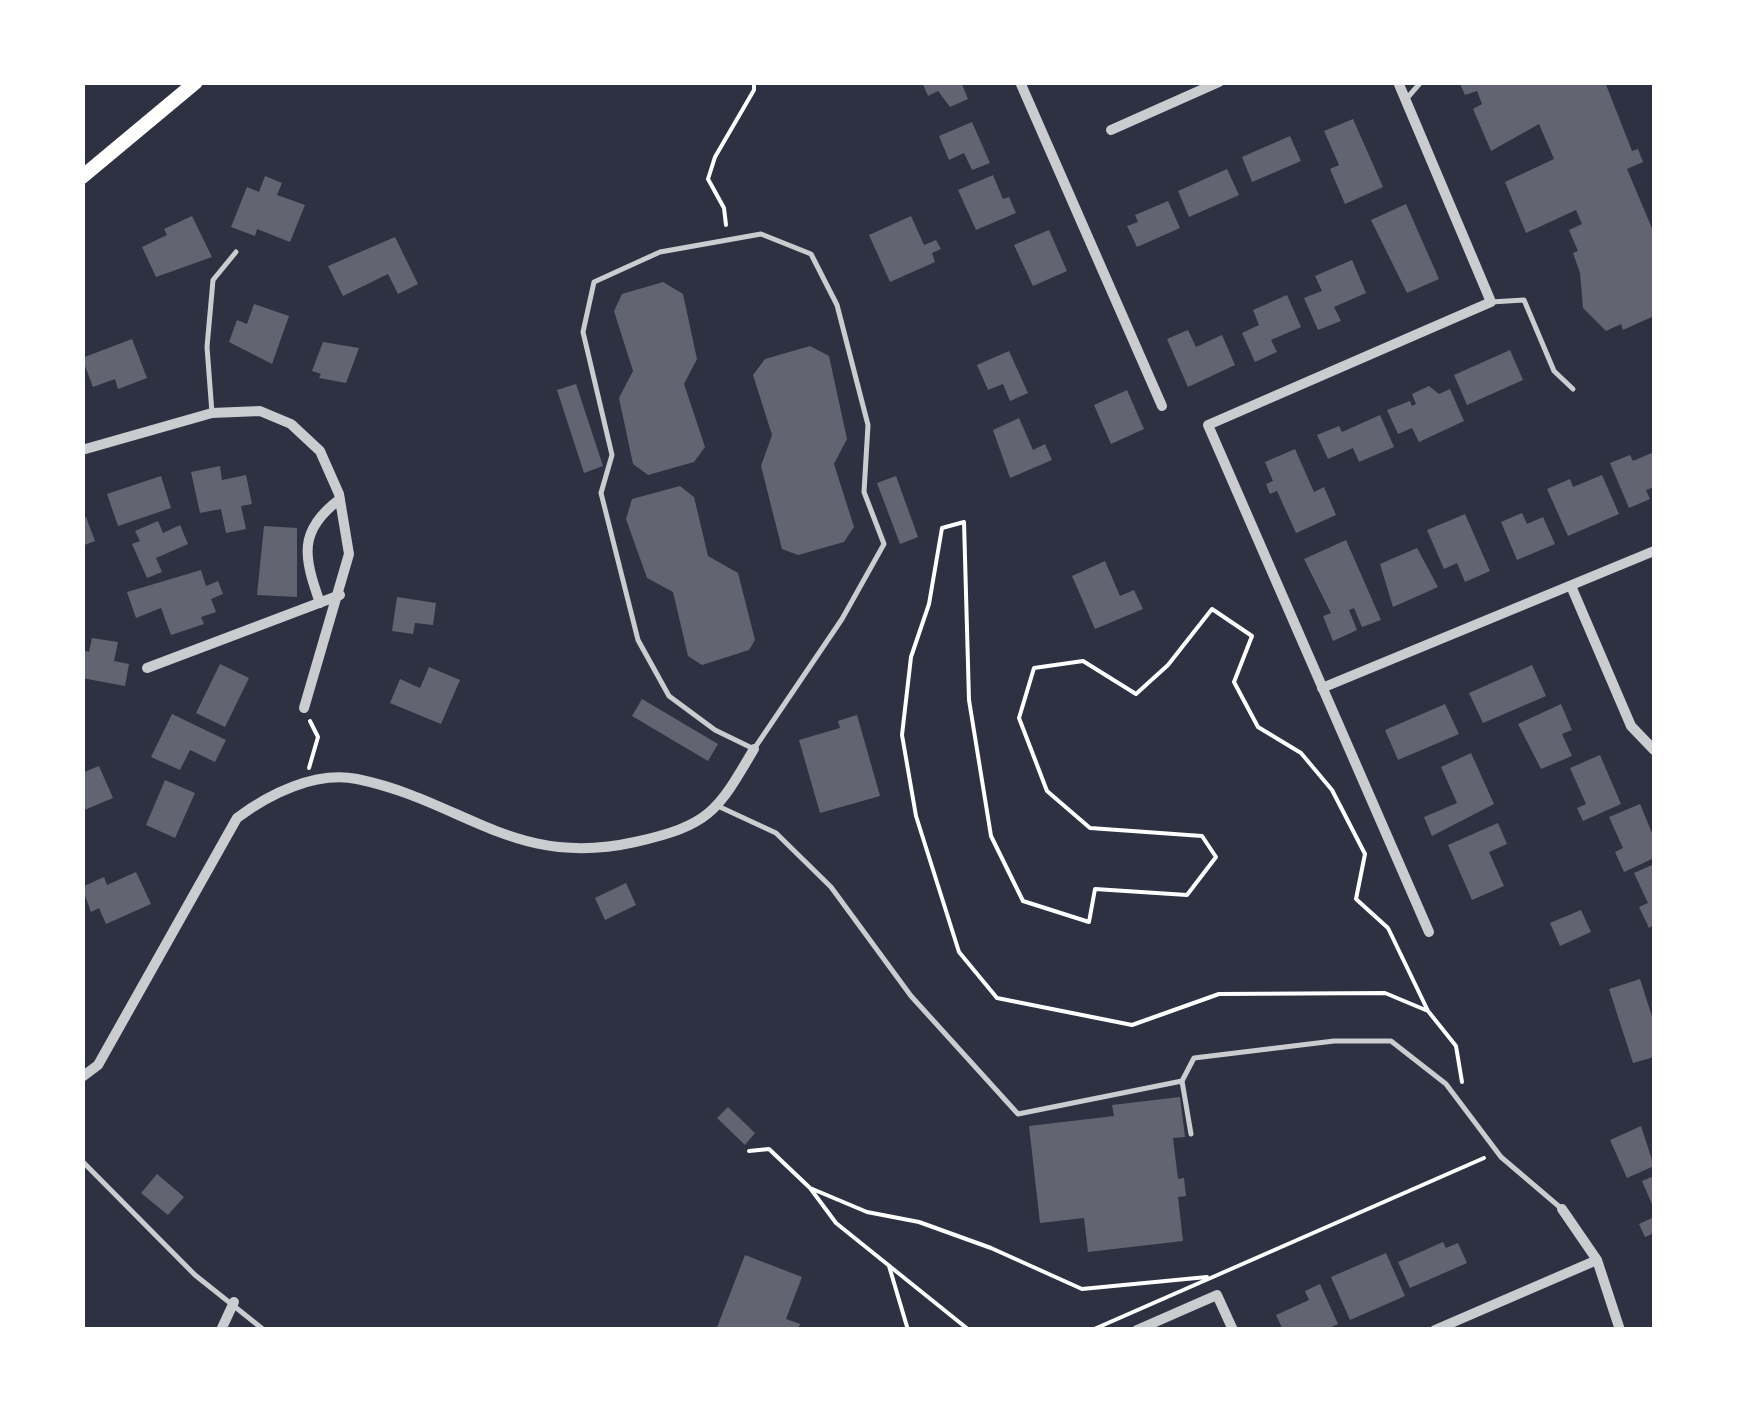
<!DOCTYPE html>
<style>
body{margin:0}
#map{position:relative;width:1737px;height:1412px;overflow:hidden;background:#2d3142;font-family:"Golos Text",sans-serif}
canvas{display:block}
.frame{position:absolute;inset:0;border:85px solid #fff;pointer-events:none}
</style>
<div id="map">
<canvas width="1737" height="1412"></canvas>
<div class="frame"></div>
</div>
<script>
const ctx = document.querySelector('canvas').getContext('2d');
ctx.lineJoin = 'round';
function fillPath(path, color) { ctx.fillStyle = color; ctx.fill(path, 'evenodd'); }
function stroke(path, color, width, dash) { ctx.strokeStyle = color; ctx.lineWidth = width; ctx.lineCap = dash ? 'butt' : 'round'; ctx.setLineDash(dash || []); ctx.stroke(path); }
fillPath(new Path2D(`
 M922,82H961L968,99L950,107L938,91L928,96Z
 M1459,82H1605L1632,151L1638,149L1643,162L1627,169L1654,233V316L1623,330L1621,324L1606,331L1583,308L1580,273L1573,253L1578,251L1569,230L1582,224L1576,210L1526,233L1505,182L1554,159L1539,124L1491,151L1473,109L1482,104L1477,91L1465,95Z
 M1353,119L1383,187L1345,204L1330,169L1339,165L1324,131Z
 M972,122L990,163L972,170L964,153L949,160L939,136Z
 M1290,136L1301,161L1252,182L1242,157Z
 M1227,169L1239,195L1189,217L1178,191Z
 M993,175L1003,199L1009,197L1016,213L976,230L958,190Z
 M265,176L282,183L277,195L305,205L290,242L257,229L255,236L231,227L247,187L259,192Z
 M1168,201L1180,228L1137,247L1127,226L1138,222L1135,215Z
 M1406,204L1439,279L1407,293L1371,220Z
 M192,216L212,257L156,277L142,247L167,235L164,229Z
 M911,216L924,245L936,240L941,249L932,253L935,262L890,282L869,235Z
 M1049,230L1067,271L1033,286L1014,245Z
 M395,237L418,284L398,294L388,274L343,296L328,266Z
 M1352,260L1366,293L1334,307L1341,321L1318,330L1304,298L1322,291L1315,276Z
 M663,282L683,294L697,359L684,384L705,447L694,462L648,475L633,464L619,398L633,371L614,311L622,294Z
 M1287,295L1301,327L1271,340L1277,352L1255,362L1242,333L1259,325L1253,310Z
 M254,304L289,316L272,364L229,342L237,320L247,324Z
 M1188,330L1196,347L1222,335L1235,365L1188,387L1167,339Z
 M132,339L147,378L118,389L115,379L93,387L82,358Z
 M323,342L359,348L346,383L319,378L321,374L312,371Z
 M810,346L829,356L847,439L834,464L854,527L844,542L798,555L782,549L761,466L772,435L753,375L765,359Z
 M1510,350L1523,380L1467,405L1454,375Z
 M1009,351L1028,393L1010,401L1003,384L988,390L977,365Z
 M576,384L603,466L584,473L557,390Z
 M1429,386L1439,394L1450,389L1464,421L1419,442L1412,428L1398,434L1387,410L1410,401L1412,406L1416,404L1412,394Z
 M1127,390L1144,429L1111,444L1094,405Z
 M1380,415L1394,447L1359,462L1353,448L1328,459L1317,435L1339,426L1342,432Z
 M1019,418L1033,450L1045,444L1052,460L1010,478L993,430Z
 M1295,449L1314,492L1324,487L1336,515L1296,533L1277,491L1270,494L1266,484L1273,481L1265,462Z
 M1654,452V487L1646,490L1650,499L1629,508L1610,463L1630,455L1633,461Z
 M220,466L222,480L246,475L252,504L241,506L246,529L226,533L221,509L200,513L191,472Z
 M1602,475L1619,514L1568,536L1547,489L1570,479L1573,487Z
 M161,476L171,508L118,526L107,494Z
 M896,476L918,537L900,544L877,483Z
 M680,486L694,497L708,556L738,573L755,640L749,650L702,665L688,656L673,592L647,578L626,519L632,499Z
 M1522,513L1527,524L1543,517L1555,544L1517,560L1501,522Z
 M1465,514L1490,571L1465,582L1457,563L1444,569L1427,530Z
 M86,517L95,541L82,546V518Z
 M158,521L163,533L180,525L188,544L156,558L162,572L147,578L132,544L140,541L135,531Z
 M264,526L297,528V597L257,595Z
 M1346,540L1381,620L1362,627L1354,608L1349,610L1357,630L1333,641L1323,616L1331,613L1304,559Z
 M1417,548L1438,587L1393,607L1380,564Z
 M1105,561L1120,596L1134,590L1143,609L1095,629L1072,576Z
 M201,570L206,586L218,581L223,594L211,599L216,612L201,617L204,624L171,635L161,608L136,618L127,592Z
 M397,597L436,603L433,625L415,623L413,634L392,631Z
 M92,638L118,642L114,661L129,664L125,686L82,678V650L89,652Z
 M220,664L249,678L225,727L196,713Z
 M1532,665L1546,696L1483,723L1469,693Z
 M429,667L460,680L441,724L390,703L400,679L420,688Z
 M642,699L718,744L708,761L632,716Z
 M1445,704L1459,734L1398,760L1385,730Z
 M1561,704L1572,730L1562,734L1572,756L1541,769L1518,724Z
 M172,714L226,740L215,762L190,750L180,770L151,757Z
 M857,715L880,796L820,813L799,740L840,728L838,721Z
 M1471,753L1494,804L1432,836L1424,817L1457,803L1441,767Z
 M1600,755L1621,804L1583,821L1577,808L1586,804L1570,768Z
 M99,766L113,798L82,811V773Z
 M165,780L195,793L175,838L146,825Z
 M1640,804L1654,838V858L1624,872L1615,852L1623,848L1609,817Z
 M1498,823L1507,844L1489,852L1504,886L1472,900L1448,845Z
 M1654,864V925L1649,928L1639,907L1648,903L1634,873Z
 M136,872L151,904L106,924L99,908L91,912L82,887L104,877L107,885Z
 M626,883L636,905L605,920L595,898Z
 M1581,910L1591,932L1560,946L1550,923Z
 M1640,979L1654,1023V1057L1633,1063L1609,989Z
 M1180,1097L1185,1137L1173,1138L1178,1179L1184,1178L1186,1196L1178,1197L1183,1241L1088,1252L1084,1218L1040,1223L1029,1126L1114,1116L1112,1105Z
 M728,1107L755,1133L745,1145L717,1118Z
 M1641,1126L1654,1166L1627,1178L1610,1140Z
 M157,1174L184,1197L168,1215L141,1193Z
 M1654,1176V1209L1642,1181Z
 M1654,1217V1233L1645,1237L1639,1224Z
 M1443,1242L1446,1248L1458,1243L1467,1263L1410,1288L1398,1262Z
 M1386,1253L1405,1296L1350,1320L1331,1277Z
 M745,1255L802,1277L786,1319L800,1324L798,1330H716Z
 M1320,1284L1338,1324L1325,1330H1283L1276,1315L1309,1300L1305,1291Z`), '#626471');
stroke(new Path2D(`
 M726,225L724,208L708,179L715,157L754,90V82
 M309,768L318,737L310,721
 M1428,1011L1385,993L1219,994L1132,1025L997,998L959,952L916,816L902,735L911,657L929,604L942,528L964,522L969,700L991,836L1023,901L1089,922L1095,889L1187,895L1216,857L1202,836L1090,828L1047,791L1019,718L1034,668L1083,661L1136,694L1168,665L1212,609L1252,636L1234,682L1258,727L1301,753L1332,790L1365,854L1356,899L1388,928L1428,1011L1456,1046L1462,1082
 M749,1151L769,1149L810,1188L836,1223L969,1330
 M810,1188L867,1212L919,1222L991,1248L1082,1289L1207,1277
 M889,1266L908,1330
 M1092,1330L1484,1158`), '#fff', 4);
stroke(new Path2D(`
 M1408,97L1421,82
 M761,234L811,254L837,305L868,425L864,492L884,544L842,619L754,749L715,730L669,696L638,640L601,493L612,455L583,332L594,282L660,252Z
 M1491,302L1524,300L1554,371L1573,389
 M212,413L207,347L213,280L236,252
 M720,807L776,833L831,887L911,996L1018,1114L1182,1081L1194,1058L1334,1041H1391L1446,1084L1501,1157L1562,1209
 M1182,1081L1191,1134
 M82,1161L195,1275L264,1330`), '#caccd0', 5);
stroke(new Path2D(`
 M1020,82L1162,406
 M1398,82L1491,302L1208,425L1429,932
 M1111,130L1219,82
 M82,450L212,413L260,411L291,424L320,451L339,494L349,554L304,708
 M1571,586L1631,726L1654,750
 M320,603C304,557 297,531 340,499
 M147,668L340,595
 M1322,688L1654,551
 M82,1077L98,1065L237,818C269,794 315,771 357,779C464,801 514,869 635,842C710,825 717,812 754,749
 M1562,1209L1597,1260L1620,1330
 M221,1330L234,1302
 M1137,1330L1217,1295L1233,1330
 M1435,1330L1597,1260`), '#caccd0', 10);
stroke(new Path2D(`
 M82,177L196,82`), '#fff', 14);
</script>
